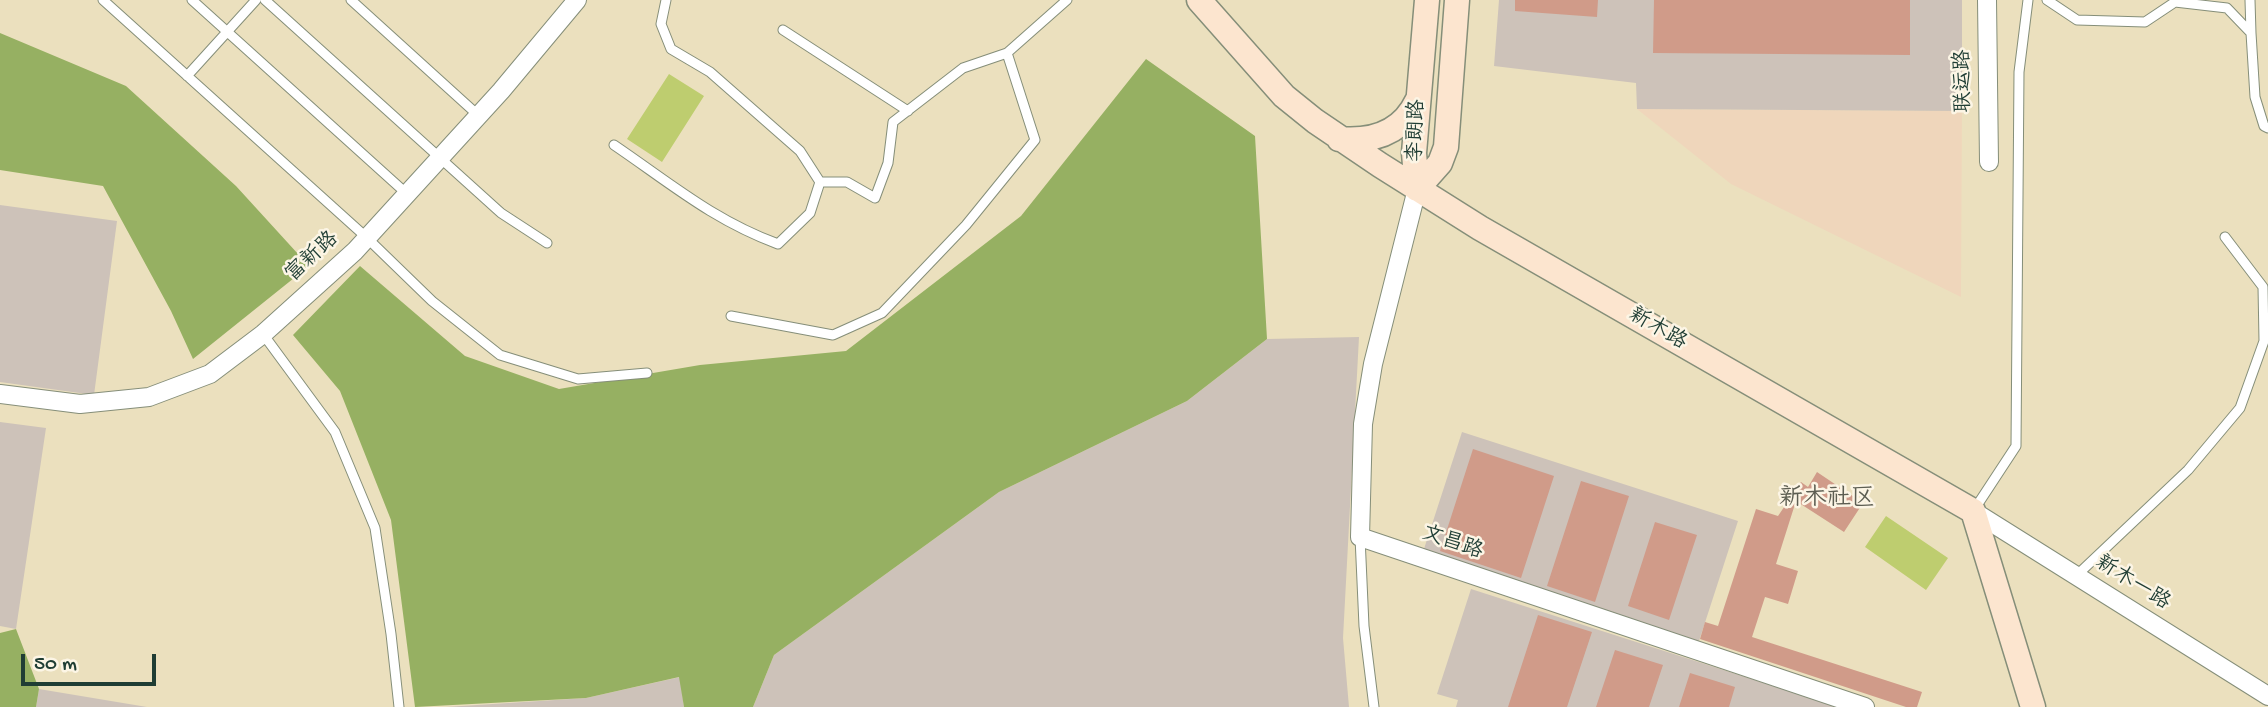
<!DOCTYPE html>
<meta charset="utf-8">
<style>
body{margin:0}
#map{position:relative;width:2268px;height:707px;overflow:hidden;background:#ebe0be;font-family:"Gochi Hand",sans-serif}
canvas{display:block}
.scale{position:absolute;left:21px;top:654px;width:135px;height:32px;box-sizing:border-box;border:4px solid #1f3d34;border-top:0;padding-left:9px;font-size:21px;line-height:24px;white-space:nowrap;color:#1f3d34;-webkit-text-stroke:5px #fcf5e5;paint-order:stroke}
</style>
<div id="map">
<canvas width="2268" height="707"></canvas>
<div class="scale">50 m</div>
</div>
<script>
const ctx = document.querySelector('canvas').getContext('2d');
ctx.lineJoin = 'round';
function fillPath(path, color) { ctx.fillStyle = color; ctx.fill(path, 'evenodd'); }
function stroke(path, color, width, dash) { ctx.strokeStyle = color; ctx.lineWidth = width; ctx.lineCap = dash ? 'butt' : 'round'; ctx.setLineDash(dash || []); ctx.stroke(path); }
function label(font, color, halo, rows, align = 'center') {
  ctx.font = font + ' "Gochi Hand","LXGW WenKai TC",sans-serif'; ctx.lineWidth = 5; ctx.setLineDash([]); ctx.textBaseline = 'middle'; ctx.strokeStyle = halo; ctx.fillStyle = color; for (const [text, x, y, turn = 0] of rows) {
    ctx.save(); ctx.translate(x, y); ctx.rotate((+turn || 0) * Math.PI / 180); ctx.textAlign = isNaN(turn) ? turn : align; if (halo) ctx.strokeText(text, 0, 0); ctx.fillText(text, 0, 0); ctx.restore();
  }
}
fillPath(new Path2D(`
 M1637,109L1962,111L1961,297L1731,184Z`), '#efd6bb');
fillPath(new Path2D(`
 M1499,0H1962V111L1637,109L1636,83L1494,66Z
 M0,205L117,221L94,395L0,382Z
 M1359,337L1343,638L1349,707H753L774,655L999,492L1187,401L1267,339Z
 M0,422L46,428L16,629L0,626Z
 M1462,432L1738,521L1699,641L1423,552Z
 M1471,589L1839,707H1456L1458,700L1437,694Z
 M680,677L684,707H446L586,698Z
 M39,689L147,707H36Z`), '#cdc2b9');
fillPath(new Path2D(`
 M669,74L704,96L662,162L627,139Z
 M1886,516L1948,558L1926,590L1865,547Z`), '#becd6f');
fillPath(new Path2D(`
 M0,33L126,86L236,186L309,266L193,359L171,311L103,186L0,170Z
 M1146,59L1255,136L1267,339L1187,401L999,492L774,655L753,707H684L679,677L586,698L415,707L391,520L340,391L293,335L360,266L465,356L559,389L700,365L846,351L1021,216Z
 M16,629L39,689L36,707H0V633Z`), '#96b062');
fillPath(new Path2D(`
 M1515,0H1598L1597,17L1515,11Z
 M1654,0H1910V55L1653,53Z
 M1473,449L1554,476L1521,578L1440,551Z
 M1817,472L1863,503L1844,532L1796,501L1776,564L1798,571L1788,604L1765,597L1752,637L1922,692L1917,707H1906L1700,639L1705,622L1718,626L1756,509L1778,516L1801,482L1808,487Z
 M1581,481L1629,496L1595,602L1547,586Z
 M1655,522L1697,535L1669,620L1628,606Z
 M1538,615L1592,632L1567,707H1508Z
 M1615,650L1663,665L1649,707H1596Z
 M1690,673L1735,687L1729,707H1679Z`), '#d09b89');
const lane = new Path2D(`
 M103,0L366,237L432,301L500,355L578,379L647,373
 M192,0L407,194
 M265,0L501,213L547,243
 M351,0L479,116
 M666,0L661,24L671,49L710,72L800,151L820,182
 M2047,0L2077,20L2145,22L2175,2L2227,8L2251,33L2255,97L2264,126L2268,128
 M2250,0L2251,33
 M783,30L908,111
 M187,76L256,0
 M614,145C670,183 713,220 778,244L810,213L820,182H847L875,198L888,163L893,122L963,68L1007,53
 M731,316L833,335L882,313L966,225L1035,140L1007,53L1067,0
 M263,334L335,432L375,528L391,634L399,707
 M1974,510L2016,446L2019,72L2028,0
 M1360,537L1364,626L1374,707
 M2076,576L2188,470L2240,408L2264,341L2263,287L2225,237`);
const street = new Path2D(`
 M1987,0L1989,162
 M1417,189L1373,364L1363,424L1360,537L1865,707
 M0,394L80,404L149,397L210,374L263,334L355,251L501,91L577,0
 M1973,511L2268,696`);
const secondary = new Path2D(`
 M1199,0L1284,96L1315,121L1380,165L1480,228L1973,511L2033,707
 M1339,139C1373,142 1402,133 1417,101
 M1417,189L1440,163L1446,147L1457,0
 M1417,189L1414,153L1427,0`);
stroke(lane, '#858e79', 11);
stroke(street, '#858e79', 20);
stroke(secondary, '#858e79', 27);
stroke(lane, '#fff', 9);
stroke(street, '#fff', 18);
stroke(secondary, '#fce5cf', 24);
label('21px', '#1f3d34', '#fcf5e5', [
 ["联运路",1965,81,-91],
 ["李朗路",1418,131,-88],
 ["富新路",313,258,-43],
 ["新木路",1657,330,30],
 ["文昌路",1452,544,19],
 ["新木一路",2132,584,32]
]);
label('24px', '#5d5e52', '#fcf5e5', [
 ["新木社区",1827,500]
]);
</script>
